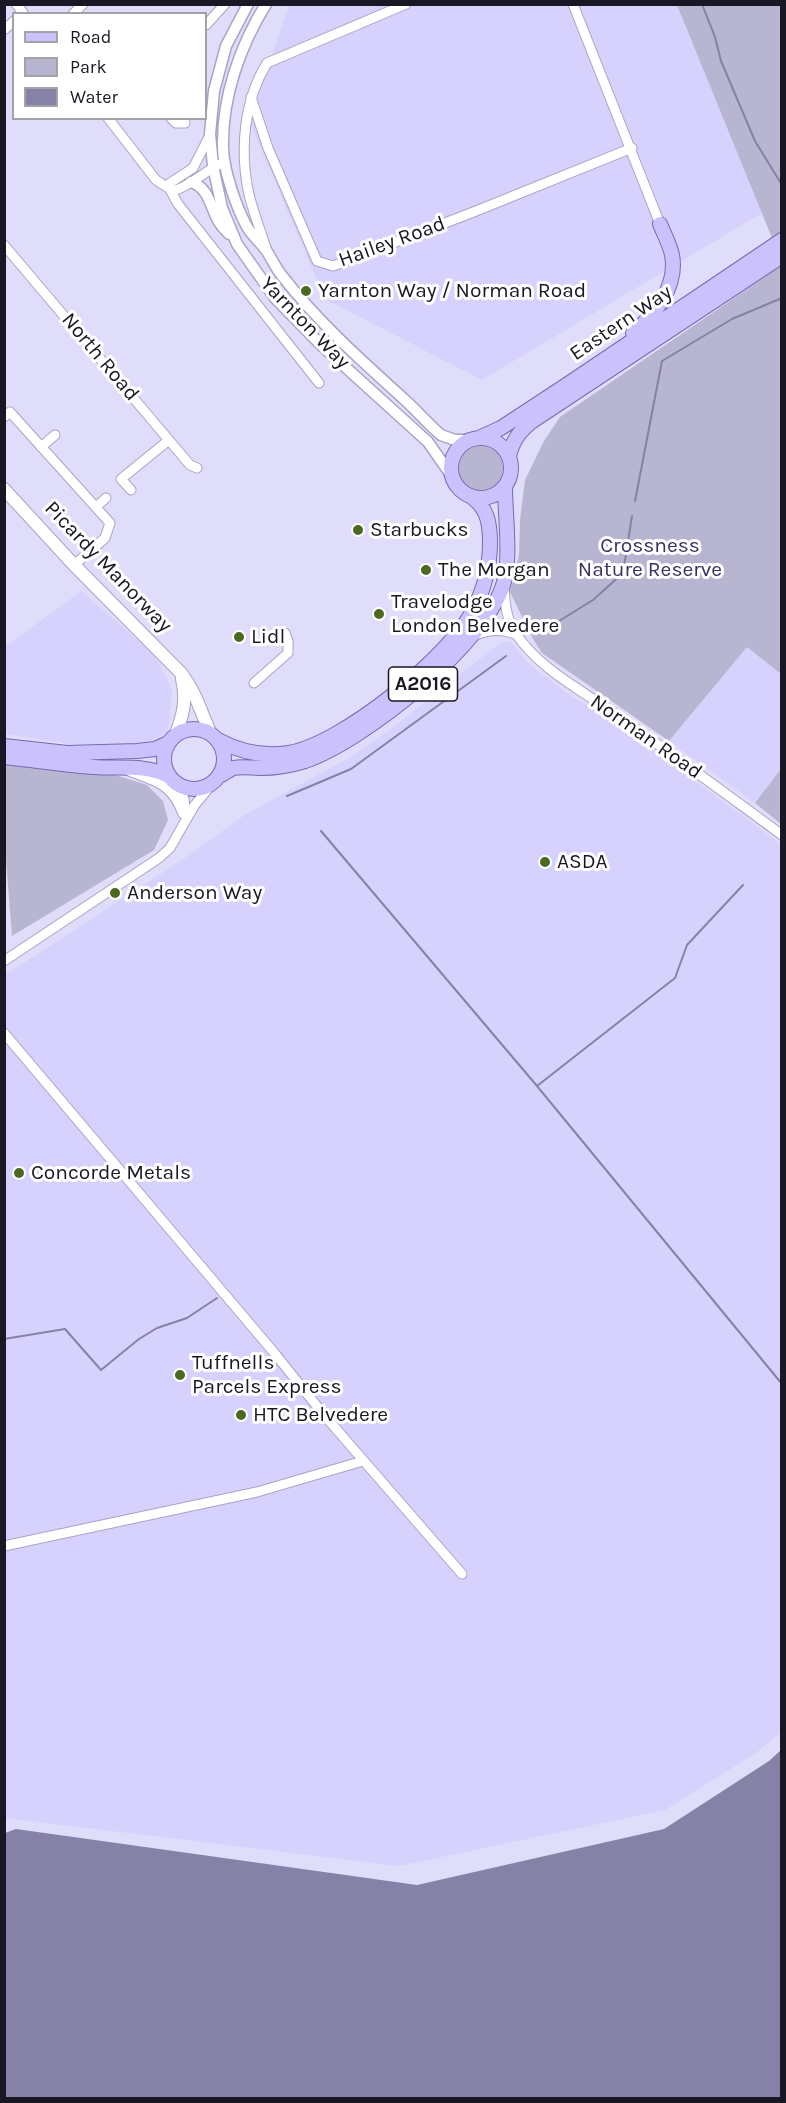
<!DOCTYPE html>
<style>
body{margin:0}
#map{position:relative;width:786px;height:2103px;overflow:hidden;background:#dfddf9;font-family:Karla,sans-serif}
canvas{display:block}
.frame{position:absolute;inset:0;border:6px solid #181723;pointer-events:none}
.legend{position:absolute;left:12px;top:12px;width:195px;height:108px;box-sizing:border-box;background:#fff;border:2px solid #a3a2a7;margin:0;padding:8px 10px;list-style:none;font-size:18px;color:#181723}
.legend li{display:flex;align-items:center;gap:12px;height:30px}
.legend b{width:30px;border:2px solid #a3a2a7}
</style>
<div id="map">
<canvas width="786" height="2103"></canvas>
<div class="frame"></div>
<ul class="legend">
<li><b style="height:8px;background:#cbc1fc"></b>Road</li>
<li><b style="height:16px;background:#b7b5cf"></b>Park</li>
<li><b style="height:16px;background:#8682a7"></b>Water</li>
</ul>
</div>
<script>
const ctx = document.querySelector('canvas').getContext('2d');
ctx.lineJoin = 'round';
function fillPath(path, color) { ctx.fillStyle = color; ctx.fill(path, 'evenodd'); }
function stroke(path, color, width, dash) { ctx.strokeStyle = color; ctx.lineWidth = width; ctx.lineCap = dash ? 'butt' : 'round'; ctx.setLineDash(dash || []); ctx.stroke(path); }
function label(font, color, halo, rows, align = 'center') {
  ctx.font = font + ' Karla,sans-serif'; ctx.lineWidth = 6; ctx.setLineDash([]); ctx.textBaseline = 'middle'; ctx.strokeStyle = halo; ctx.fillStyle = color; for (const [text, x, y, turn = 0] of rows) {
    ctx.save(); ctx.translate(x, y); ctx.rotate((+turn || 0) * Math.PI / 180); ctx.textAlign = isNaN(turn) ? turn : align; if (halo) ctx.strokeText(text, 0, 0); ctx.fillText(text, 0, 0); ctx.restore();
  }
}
fillPath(new Path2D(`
 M289,5H677L762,213L482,380L325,299L249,121Z
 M81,591L154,654L172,689L168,733L124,752L5,734L4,642L8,645Z
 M501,642H511L529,664L571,696L612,720L781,844V1732L756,1753L665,1810L399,1866L5,1818V975L182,860L246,814L349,758L391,729Z
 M747,646L781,674V769L755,803L669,741Z`), '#d7d2fd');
fillPath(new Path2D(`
 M677,5H781L782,232L772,238Z
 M781,266V674L747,647L669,741L542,653L533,639L510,592L519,555L520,520L525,480L544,441L560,417Z
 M459 468a22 22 0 1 1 44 0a22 22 0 1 1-44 0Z
 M4,762L112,774L147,785L163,801L168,820L154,850L12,936L5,847Z
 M781,769V824L755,803Z`), '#b7b5cf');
fillPath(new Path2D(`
 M781,1750V2098H5V1833L16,1829L417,1885L664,1829L769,1761Z`), '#8682a7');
stroke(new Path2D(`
 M702,4L715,37L721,61L755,141L782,185
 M635,501L662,361L732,319L782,298
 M538,634L593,600L623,573L632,516
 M287,796L351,769L506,656
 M321,831L537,1086L782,1384
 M537,1086L675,978L687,945L743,885
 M4,1339L65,1329L101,1370L139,1339L157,1328L187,1318L217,1298`), '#8682a7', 2);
const minor = new Path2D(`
 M16,4L24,14
 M573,4L660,224
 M73,14L83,4
 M206,25L225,4
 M4,30L14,21
 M251,97L268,148L317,261L333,266L352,259L476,211L632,148
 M108,118L156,180L173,191C193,185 206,169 225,162
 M171,118L176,123H185L184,118
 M169,188L178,204L319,383
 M169,188L170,183L193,168L210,135
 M4,245L190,465L197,468
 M266,248C260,229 252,209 248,190C240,148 244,100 267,63L406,4
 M4,417L10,412L110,523L105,538L74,565
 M41,447L55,435
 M131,490L121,479L169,440
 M96,507L106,498
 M504,586C505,603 506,619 516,634C541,670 580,689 615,714C671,753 726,794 782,835
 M473,636C490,629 499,629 516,634
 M254,683L288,653V641L285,633
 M129,771C156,781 172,784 183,814
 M176,784C183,794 187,801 183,814
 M4,961L159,858L170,848L194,806L212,784
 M4,1033L276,1355L324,1415L462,1574
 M4,1546L257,1492L363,1461`);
const tertiary = new Path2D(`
 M248,4L226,46L214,91L210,134L213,166L222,208L237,244L275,298L321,345L428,442L451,475
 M266,4C240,46 222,97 223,147C223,169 236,206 246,225C251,235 260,242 266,250C272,259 276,269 283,277C319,323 363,362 405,400C418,412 429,425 441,435L455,440H468
 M191,182C210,188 210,208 219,222C222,227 226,231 229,234`);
const secondary = new Path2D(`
 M4,489L74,565L181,673C196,692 201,713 211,734
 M175,736C183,716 187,700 182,679`);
const primary = new Path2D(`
 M633,333C655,314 678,287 672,255C670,245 664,234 660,224
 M481,437L501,428L568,384L782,240
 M451 468a30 30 0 1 1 60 0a30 30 0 1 1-60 0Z
 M509,456C513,440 519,432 531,422L782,256
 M164 759a30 30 0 1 1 60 0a30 30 0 1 1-60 0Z
 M218,740C240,752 263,757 289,753C342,744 449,657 474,609C484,589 490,565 490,543C490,525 488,509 473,498
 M4,746L67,753L137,751L155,749L168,743
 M4,757C34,760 64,765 94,767C120,769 145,764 169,776
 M221,775C225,773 229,770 233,768C242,766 252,768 260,768C274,768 292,765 305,761C364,741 488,642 504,582C511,555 505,514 505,486`);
stroke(minor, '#a8a4c6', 11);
stroke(tertiary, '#a8a4c6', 13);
stroke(secondary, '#a8a4c6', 14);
stroke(primary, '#766baf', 16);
stroke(minor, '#fff', 9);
stroke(tertiary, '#fff', 10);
stroke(secondary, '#fff', 12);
stroke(primary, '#cbc1fc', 14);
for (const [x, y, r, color] of [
 [306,291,6,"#4a6a21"],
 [358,530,6,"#4a6a21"],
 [426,570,6,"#4a6a21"],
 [379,614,6,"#4a6a21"],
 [239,637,6,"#4a6a21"],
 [545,862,6,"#4a6a21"],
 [115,893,6,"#4a6a21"],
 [19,1173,6,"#4a6a21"],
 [180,1375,6,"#4a6a21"],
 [241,1415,6,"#4a6a21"]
]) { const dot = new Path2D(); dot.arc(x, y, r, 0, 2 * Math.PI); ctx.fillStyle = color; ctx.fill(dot); stroke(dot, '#fff', 2); }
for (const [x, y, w] of [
 [423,684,69]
]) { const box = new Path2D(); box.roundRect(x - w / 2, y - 17, w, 34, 4.5); ctx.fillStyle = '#fff'; ctx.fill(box); stroke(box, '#181723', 1.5); }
label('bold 20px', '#181723', null, [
 ["A2016",423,684]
]);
label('21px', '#181723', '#fff', [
 ["Hailey Road",392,242,-20],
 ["Yarnton Way",305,323,46],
 ["Eastern Way",621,323,-34],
 ["North Road",100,357,50],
 ["Picardy Manorway",108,567,46],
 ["Norman Road",646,737,35]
]);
label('21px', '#181723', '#fff', [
 ["Yarnton Way / Norman Road",318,291],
 ["Starbucks",370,530],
 ["The Morgan",438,570],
 ["Travelodge",391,602],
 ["London Belvedere",391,626],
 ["Lidl",251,637],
 ["ASDA",557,862],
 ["Anderson Way",127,893],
 ["Concorde Metals",31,1173],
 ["Tuffnells",192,1363],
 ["Parcels Express",192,1387],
 ["HTC Belvedere",253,1415]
], 'left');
label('21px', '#3a3063', '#fff', [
 ["Crossness",650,546],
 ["Nature Reserve",650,570]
]);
</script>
